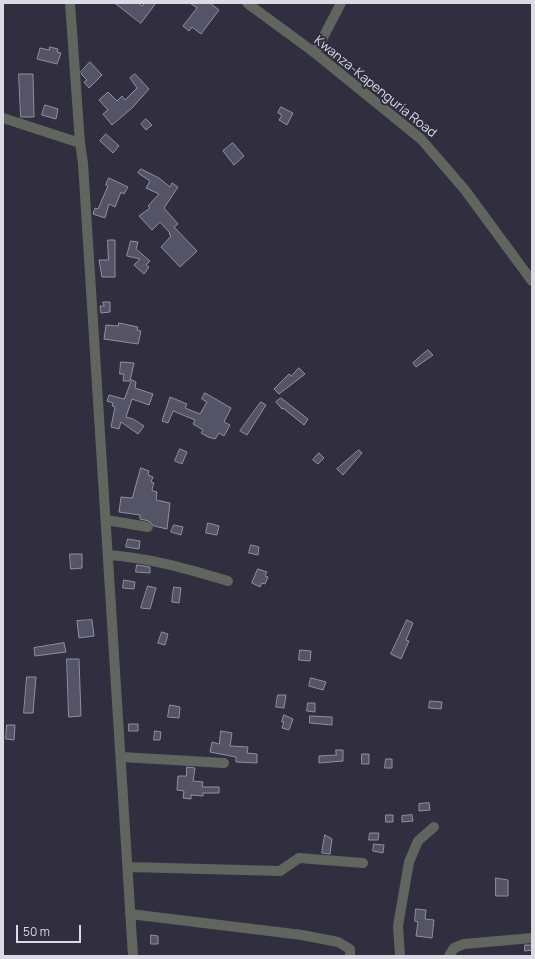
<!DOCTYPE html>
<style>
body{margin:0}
#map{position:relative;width:535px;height:959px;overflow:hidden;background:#302e3f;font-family:Manrope,sans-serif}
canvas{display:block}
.frame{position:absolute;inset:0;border:4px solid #dbdae5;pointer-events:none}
.scale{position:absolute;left:16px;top:925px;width:65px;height:18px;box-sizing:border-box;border:2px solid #dbdae5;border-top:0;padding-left:5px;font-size:12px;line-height:14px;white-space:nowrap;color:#dbdae5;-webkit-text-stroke:3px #302e3f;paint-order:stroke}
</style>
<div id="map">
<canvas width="535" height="959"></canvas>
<div class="frame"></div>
<div class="scale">50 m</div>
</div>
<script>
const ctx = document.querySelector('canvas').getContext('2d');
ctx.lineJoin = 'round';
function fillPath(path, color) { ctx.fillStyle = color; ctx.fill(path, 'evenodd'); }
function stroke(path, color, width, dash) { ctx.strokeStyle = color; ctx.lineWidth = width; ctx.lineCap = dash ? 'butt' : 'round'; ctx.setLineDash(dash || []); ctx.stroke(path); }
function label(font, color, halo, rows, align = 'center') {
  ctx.font = font + ' Manrope,sans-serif'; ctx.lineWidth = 4; ctx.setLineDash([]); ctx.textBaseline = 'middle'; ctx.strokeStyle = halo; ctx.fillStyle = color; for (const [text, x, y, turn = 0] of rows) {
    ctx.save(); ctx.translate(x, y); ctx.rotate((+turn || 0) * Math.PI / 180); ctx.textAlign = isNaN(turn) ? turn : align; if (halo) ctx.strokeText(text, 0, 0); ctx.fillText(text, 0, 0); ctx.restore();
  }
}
const building = new Path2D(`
 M115,3H138L142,6L145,3H156L141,23Z
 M190,3H210L219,10L201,34L192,27L189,31L183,26L197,8Z
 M50,47L58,49L57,52L61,53L57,64L37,59L40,48L49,50Z
 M90,62L102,75L89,88L84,82L87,80L82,75L81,72Z
 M19,74H33L34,117H21Z
 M135,74L149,89L132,108L112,125L103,114L108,110L99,100L108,92L117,101L122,96L125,100L137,88L130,78Z
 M45,105L58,109L56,119L42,115Z
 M281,107L293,113L287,125L279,120L282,115L278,113Z
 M146,119L152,125L146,130L141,124Z
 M106,134L119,146L113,153L100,141Z
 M233,143L244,156L234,165L223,151Z
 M141,169L159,178L170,187L172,183L178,187L164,208L178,224L174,227L197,251L180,267L161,247L171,236L169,234L170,233L160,222L152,230L139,216L150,208L148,206L159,194L146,188L150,181L138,173Z
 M109,178L128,187L124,194L121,192L115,207L109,204L105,218L93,214L95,208L98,209L108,186L106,185Z
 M108,240H115V277H102L99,260H108Z
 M131,241L138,242L136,249L150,261L146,265L149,267L144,274L134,265L140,259L127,256Z
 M103,302H110V312L101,313L100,306H104Z
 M119,323L138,327L137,330L141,331L138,344L104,339L106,325L118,326Z
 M428,350L433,355L416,367L413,363Z
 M121,362L134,363L130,381H123L124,374H120Z
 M299,368L305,374L279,394L274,389L289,374L291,376Z
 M132,380L136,382L135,388L153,394L149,405L132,399L126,417L133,419L144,426L138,434L121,422L119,429L111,427L115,407L112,406L113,403L107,401L109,395L124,399Z
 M205,393L231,408L224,422L230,425L224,436L219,433L215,439L208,437L201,433L203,430L193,424L195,420L173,411L168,423L162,421L170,397L187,404L185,408L200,414L207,402L202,399Z
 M281,398L308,419L304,425L283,408L282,409L276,402Z
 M261,402L266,405L247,435L240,431Z
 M180,449L187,452L182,464L175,461Z
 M359,450L362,453L343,475L337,469Z
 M319,453L324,458L318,464L313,460Z
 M141,468L149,471L148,475L153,477L151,482L154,483L152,489L153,491L157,492L156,500L170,503L167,529L154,526L149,521L140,519V515L119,512L121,497L132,498Z
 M208,523L219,526L217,535L206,533Z
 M174,525L183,527L181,535L171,532Z
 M128,539L140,541L139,549L126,547Z
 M251,545L259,547L258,555L249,553Z
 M70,554H82V568L71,569Z
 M137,565L150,567V573L136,572Z
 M258,569L267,572L265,576L268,577L265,584L262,583L260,587L252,583Z
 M124,580L135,582L134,589L123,588Z
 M148,586L156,588L150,609L141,608Z
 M174,587L181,588L179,603L172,602Z
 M92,620L94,636L79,638L77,621Z
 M407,620L413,623L406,640L409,641L401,659L391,654Z
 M162,632L168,634L165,645L158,643Z
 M64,643L66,652L35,656L34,648Z
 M300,650L311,651L310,661L299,660Z
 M67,659H79L81,716L69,717Z
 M27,677H36L33,713H24Z
 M311,678L326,682L323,690L309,686Z
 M278,695H286L284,708L276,707Z
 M430,701L442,702L441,709L429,708Z
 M308,703H315V712L307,711Z
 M170,705L180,707L179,718L168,717Z
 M284,715L293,719L289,730L282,728L284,722H282Z
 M310,716L332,717V725L310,723Z
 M129,724H138V731H129Z
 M7,725H15L14,740L6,739Z
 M155,731L161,732L160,740H154Z
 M221,731L232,733L230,746L248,747L247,753L257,754V763L237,762H236V757L210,752L212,742L219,744Z
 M336,750H343V761L319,763V756L336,755Z
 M362,754H369V764H362Z
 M386,759H392V768H385Z
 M187,767L195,768L193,781L203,782L202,787H219V793H203V796L191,795V799L183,798L184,791L177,790L178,776H186Z
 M429,803L430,810L419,811V804Z
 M386,815H393V822H386Z
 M412,815L413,821L402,822V816Z
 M370,833H379L378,840H369Z
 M325,835L332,839L330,854L322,853Z
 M374,844L384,845L383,853L373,851Z
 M496,878L508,880V896H496Z
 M416,909L426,910L425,919L434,920L432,938L416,936L418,922L415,921Z
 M151,935L158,936V944H151Z
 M525,945H532V950L525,951Z`);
fillPath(building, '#555366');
stroke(building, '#918fa4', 1);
stroke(new Path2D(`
 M70,3L80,143L83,163C100,428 118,692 133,956
 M315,53L341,3
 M3,118L80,143
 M106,520L148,527
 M109,555C150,558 188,569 228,581
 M122,757L224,763
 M128,867L280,871L299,858L363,863
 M130,914L302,935L338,942L350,949V956
 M400,956L398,926L409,862L418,841L434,827
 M449,956L454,948L464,944L532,938`), '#60665e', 10);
stroke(new Path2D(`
 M247,3L315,53L421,139L465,190L532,281`), '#60665e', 10);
label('13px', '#dbdae5', '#302e3f', [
 ["Kwanza-Kapenguria Road",375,87,39]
]);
</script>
